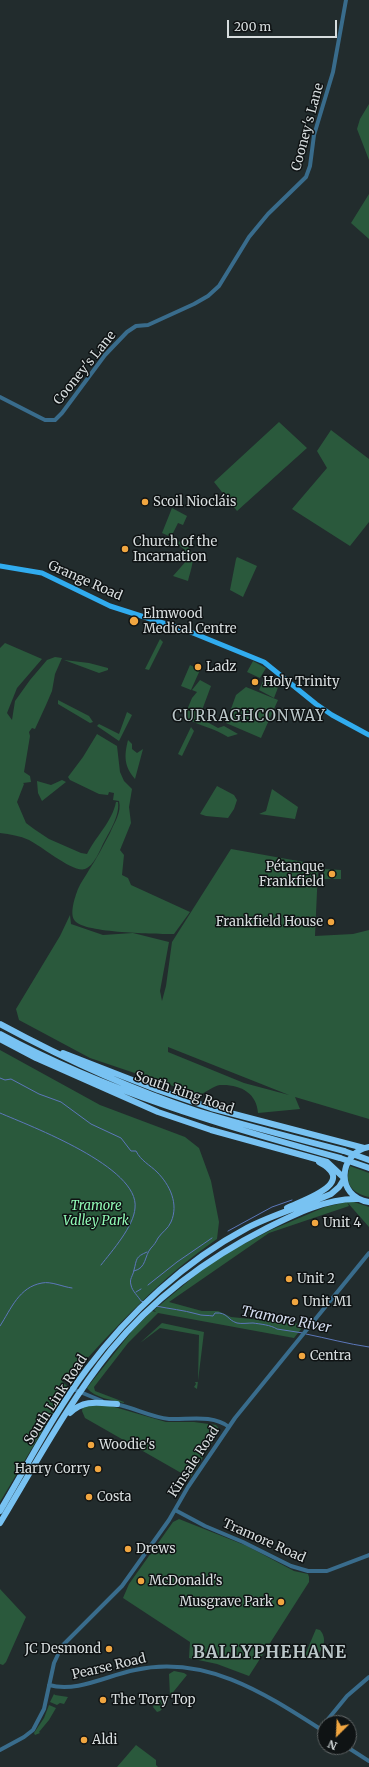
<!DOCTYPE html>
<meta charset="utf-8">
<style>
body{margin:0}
#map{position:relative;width:369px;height:1767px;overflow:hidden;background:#222c2d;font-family:Merriweather,serif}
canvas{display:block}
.north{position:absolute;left:317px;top:1715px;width:40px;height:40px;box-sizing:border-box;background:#0f1314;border:1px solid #5f6465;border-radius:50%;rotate:204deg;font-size:11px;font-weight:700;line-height:16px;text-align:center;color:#d7ddde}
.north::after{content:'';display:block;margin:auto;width:14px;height:18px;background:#f1a640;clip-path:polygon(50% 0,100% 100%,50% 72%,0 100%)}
.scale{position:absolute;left:227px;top:20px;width:110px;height:18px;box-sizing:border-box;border:2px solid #d7ddde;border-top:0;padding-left:5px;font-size:12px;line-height:14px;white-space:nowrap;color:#d7ddde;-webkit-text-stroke:3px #0f1314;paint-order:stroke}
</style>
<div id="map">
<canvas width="369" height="1767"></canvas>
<div class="north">N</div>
<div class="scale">200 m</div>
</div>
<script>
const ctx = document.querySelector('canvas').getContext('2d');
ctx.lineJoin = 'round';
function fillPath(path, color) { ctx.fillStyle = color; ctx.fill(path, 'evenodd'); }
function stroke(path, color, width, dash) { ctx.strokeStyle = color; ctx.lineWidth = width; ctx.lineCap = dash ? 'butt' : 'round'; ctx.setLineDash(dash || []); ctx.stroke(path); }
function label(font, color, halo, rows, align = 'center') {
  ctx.font = font + ' Merriweather,serif'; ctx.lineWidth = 3; ctx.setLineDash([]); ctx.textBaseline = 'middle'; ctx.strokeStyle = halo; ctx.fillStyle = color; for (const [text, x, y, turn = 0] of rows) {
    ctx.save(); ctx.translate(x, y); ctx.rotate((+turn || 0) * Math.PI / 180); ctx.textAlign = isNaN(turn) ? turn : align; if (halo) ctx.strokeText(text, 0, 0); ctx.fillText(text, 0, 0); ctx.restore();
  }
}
fillPath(new Path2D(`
 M369,104V160L357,129L360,119Z
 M369,194V239L351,223Z
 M279,422L307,448L237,511L214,482Z
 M331,430L369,459V522L350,546L292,509L327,468L317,451Z
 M172,508L187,516L183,525L178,523L171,537L162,533Z
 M175,539L180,542L183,540C197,556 193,562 188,581L173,576L188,559L185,550L174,541Z
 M237,557L257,566L243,597L230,590L236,559Z
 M160,639L163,642L149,670L145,669Z
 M5,643L42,659L17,688L7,713L12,720L15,701L30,680L47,660L55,657L62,658L55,674L52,691L46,705L35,729L32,728L29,732L30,736L24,772L30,776L31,782L23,783L24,784L17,802L26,823L34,829L49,839L81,853L87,854C96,836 112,822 116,802H118C120,815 110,831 104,842C100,850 94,866 85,869C73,873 43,847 29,840C20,836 10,834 0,833V648Z
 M64,660L89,663L108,668V670L99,673Z
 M253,661L266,668L260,678L247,672Z
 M190,665L200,670L191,690L181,686Z
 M264,679L279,685L274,698L259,690Z
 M200,680L211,686L198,721L200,718L218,728L224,726L238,734L228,737C214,728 199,726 184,717L192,698L197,692L192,690Z
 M246,687L278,700L261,738L226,723L236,695Z
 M58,700L89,716L93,722L90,723L58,704Z
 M127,712L132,715L119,741L97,726L99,724L119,734Z
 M191,727L194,731L182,756L178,754Z
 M97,734L117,746L120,772L124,781L132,789L129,807L131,823L120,850L124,855L122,875L128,878L131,885L190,912L174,934C158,934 84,933 75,921C69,914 75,897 78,889C81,882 85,877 89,870C97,858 103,846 110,833C114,823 122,812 119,801L113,800L114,793L109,792L108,795L99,794L70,780L68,777L83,757Z
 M128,740L132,744V749L137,753L143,749L135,779C124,766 124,756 128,740Z
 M62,780L66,782L42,801L38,793L37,781L51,785Z
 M217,786L234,795L237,800L234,809L228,818L206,816L200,814Z
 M272,789L298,807L295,819L259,814L266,811Z
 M231,849L315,864L318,869L315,936L353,934L369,930V1119L295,1097L300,1109L258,1113C257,1093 240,1084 220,1085C214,1086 206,1092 200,1095L90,1058L19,1020L16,1009L60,936L70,915L71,924L103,935L133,933L169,942L160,991L162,1001L166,986L172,942ZM168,1047L289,1095L244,1083L168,1052Z
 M324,869L341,870V879H323Z
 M0,1050L100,1105L185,1137L199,1148L211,1181L219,1222L217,1239C160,1278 119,1324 73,1374L62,1381L67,1386L66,1391L0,1502Z
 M350,1166L369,1173V1197C352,1193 344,1184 350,1166Z
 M351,1201L369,1207V1227L347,1202L349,1206L269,1233L169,1302L202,1311H218L231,1317L300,1324L299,1328H302L294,1338L158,1313L128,1343L94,1387L95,1391L124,1402V1403C112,1400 95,1398 87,1388L90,1384L132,1331L152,1311L156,1312L154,1310L210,1263L234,1249L271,1230L325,1207Z
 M162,1323L204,1332L197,1389L194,1387L196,1384L195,1382H198L199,1335L160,1328L140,1343Z
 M83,1405L111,1406L166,1422H194L216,1425L220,1430L190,1478L85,1418L82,1411Z
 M179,1519L247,1546L294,1571L308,1574L309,1577V1582L249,1676L217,1664L189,1658L190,1642L123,1598L129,1584L173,1522Z
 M0,1589L26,1617L6,1662L3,1665L0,1664Z
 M316,1629L320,1630C329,1640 322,1656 309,1658L305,1655Z
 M174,1671L184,1673L187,1675L170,1696L169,1674Z
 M54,1694L55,1695L68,1697L64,1704L60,1703L57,1705L50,1702Z
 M166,1697L169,1700L165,1701L160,1708L162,1709L160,1711L157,1712L153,1707L155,1703Z
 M49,1705L56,1708L49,1720L39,1732L40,1733L35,1735L34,1733L44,1718Z
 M136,1745L156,1760V1765L158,1767H117Z`), '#2a593c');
stroke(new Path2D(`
 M0,1078L5,1080L11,1079L39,1094L61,1102L91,1124L121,1138L131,1151H136C141,1161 150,1165 157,1172C170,1185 179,1204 171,1222C168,1229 162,1232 158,1238C156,1242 154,1245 151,1248C144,1256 147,1268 134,1271
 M0,1113C30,1126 140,1167 135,1208C134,1226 112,1251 101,1265
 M228,1231L272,1207L292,1200
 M148,1285L177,1262L212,1238
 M136,1292L141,1289
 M144,1302L141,1301C138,1296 132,1291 131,1285C129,1279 133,1276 134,1270C137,1259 135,1257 147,1252
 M156,1306C170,1309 183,1310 197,1314C202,1316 208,1315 213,1316L215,1313C228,1312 227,1320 237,1323C242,1324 248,1323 253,1323C260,1324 271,1325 277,1329L303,1333
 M0,1326C11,1309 19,1287 42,1283C51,1281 63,1287 72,1288
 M306,1334C326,1338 348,1344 369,1347`), '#5c77ba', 1);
stroke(new Path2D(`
 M0,397L39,417L45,420H55L62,413L105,355L127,332L136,326L148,325L194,304L208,296L219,286L249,237L268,214L306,177L310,166L314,135L333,72L346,0
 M73,1389L102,1401
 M115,1404C133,1407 150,1417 169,1419C188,1420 212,1414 229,1427
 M175,1510L205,1526L243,1542L291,1566L308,1571H327L369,1555
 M49,1685C77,1693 108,1675 135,1670C207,1654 267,1695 325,1732
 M320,1729L347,1696L369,1677
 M347,1747L369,1761
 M0,1750L24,1737L33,1730L44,1709L54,1663L62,1646L122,1586L169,1520L188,1487L235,1418L369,1253`), '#396c8c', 4);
stroke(new Path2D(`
 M0,566L42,573L110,606L188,631L264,662L316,704L332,715L369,735`), '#31acef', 5);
stroke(new Path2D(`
 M0,1024C63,1058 129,1089 197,1111C246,1126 295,1138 344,1151
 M0,1034C107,1092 223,1126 340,1158
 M0,1039L36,1058L158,1112L211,1130L327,1162L344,1178
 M63,1053L158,1090L211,1108L364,1148
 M369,1147C338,1153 335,1197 369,1202
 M287,1208C303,1200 359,1183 319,1162
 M70,1413C84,1399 99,1403 117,1404
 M0,1511C28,1464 54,1413 87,1369C129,1313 185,1261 247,1228C274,1214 304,1206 331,1194L339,1187L344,1179
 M0,1523C35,1465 68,1403 111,1350C153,1299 208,1258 267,1228C295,1214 327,1198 358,1199`), '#78c2f2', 6);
stroke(new Path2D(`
 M344,1151L369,1160
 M340,1158L369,1168`), '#78c2f2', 6);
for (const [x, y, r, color] of [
 [145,502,4,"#f1a640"],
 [125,549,4,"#f1a640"],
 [134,621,5,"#f1a640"],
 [198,667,4,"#f1a640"],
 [255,682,4,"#f1a640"],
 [332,874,4,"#f1a640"],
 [331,922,4,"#f1a640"],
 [315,1223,4,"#f1a640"],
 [289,1279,4,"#f1a640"],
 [295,1302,4,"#f1a640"],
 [302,1356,4,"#f1a640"],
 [91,1445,4,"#f1a640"],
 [98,1469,4,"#f1a640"],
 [89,1497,4,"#f1a640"],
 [128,1549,4,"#f1a640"],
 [141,1581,4,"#f1a640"],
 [281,1602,4,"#f1a640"],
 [109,1649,4,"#f1a640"],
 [103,1700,4,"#f1a640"],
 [84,1740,4,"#f1a640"]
]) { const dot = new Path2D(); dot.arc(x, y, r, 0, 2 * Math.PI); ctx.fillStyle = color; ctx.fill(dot); stroke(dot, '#0f1314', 1.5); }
label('13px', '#d7ddde', '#0f1314', [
 ["Cooney's Lane",308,127,-75],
 ["Cooney's Lane",85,368,-51],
 ["Grange Road",85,581,24],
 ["South Ring Road",184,1093,19],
 ["South Link Road",56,1400,-57],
 ["Kinsale Road",194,1462,-57],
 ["Tramore Road",264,1541,24],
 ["Pearse Road",109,1667,-13]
]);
label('13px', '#d7ddde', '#0f1314', [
 ["Scoil Niocláis",153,502],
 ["Church of the",133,542],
 ["Incarnation",133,557],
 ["Elmwood",143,614],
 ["Medical Centre",143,629],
 ["Ladz",206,667],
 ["Holy Trinity",263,682],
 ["Pétanque",324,867,"right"],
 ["Frankfield",324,882,"right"],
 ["Frankfield House",323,922,"right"],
 ["Unit 4",323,1223],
 ["Unit 2",297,1279],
 ["Unit M1",303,1302],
 ["Centra",310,1356],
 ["Woodie's",99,1445],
 ["Harry Corry",90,1469,"right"],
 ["Costa",97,1497],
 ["Drews",136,1549],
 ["McDonald's",149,1581],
 ["Musgrave Park",273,1602,"right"],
 ["JC Desmond",101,1649,"right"],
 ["The Tory Top",111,1700],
 ["Aldi",92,1740]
], 'left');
label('italic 13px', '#91fbb6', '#0f1314', [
 ["Tramore",96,1206],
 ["Valley Park",96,1221]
]);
label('italic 14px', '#d5def1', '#0f1314', [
 ["Tramore River",286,1320,11]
]);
ctx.letterSpacing = '1px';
label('15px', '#bbc7c9', '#0f1314', [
 ["CURRAGHCONWAY",249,717]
]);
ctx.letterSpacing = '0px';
ctx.letterSpacing = '1px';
label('bold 17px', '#bbc7c9', '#0f1314', [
 ["BALLYPHEHANE",270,1653]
]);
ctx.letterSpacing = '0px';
</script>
